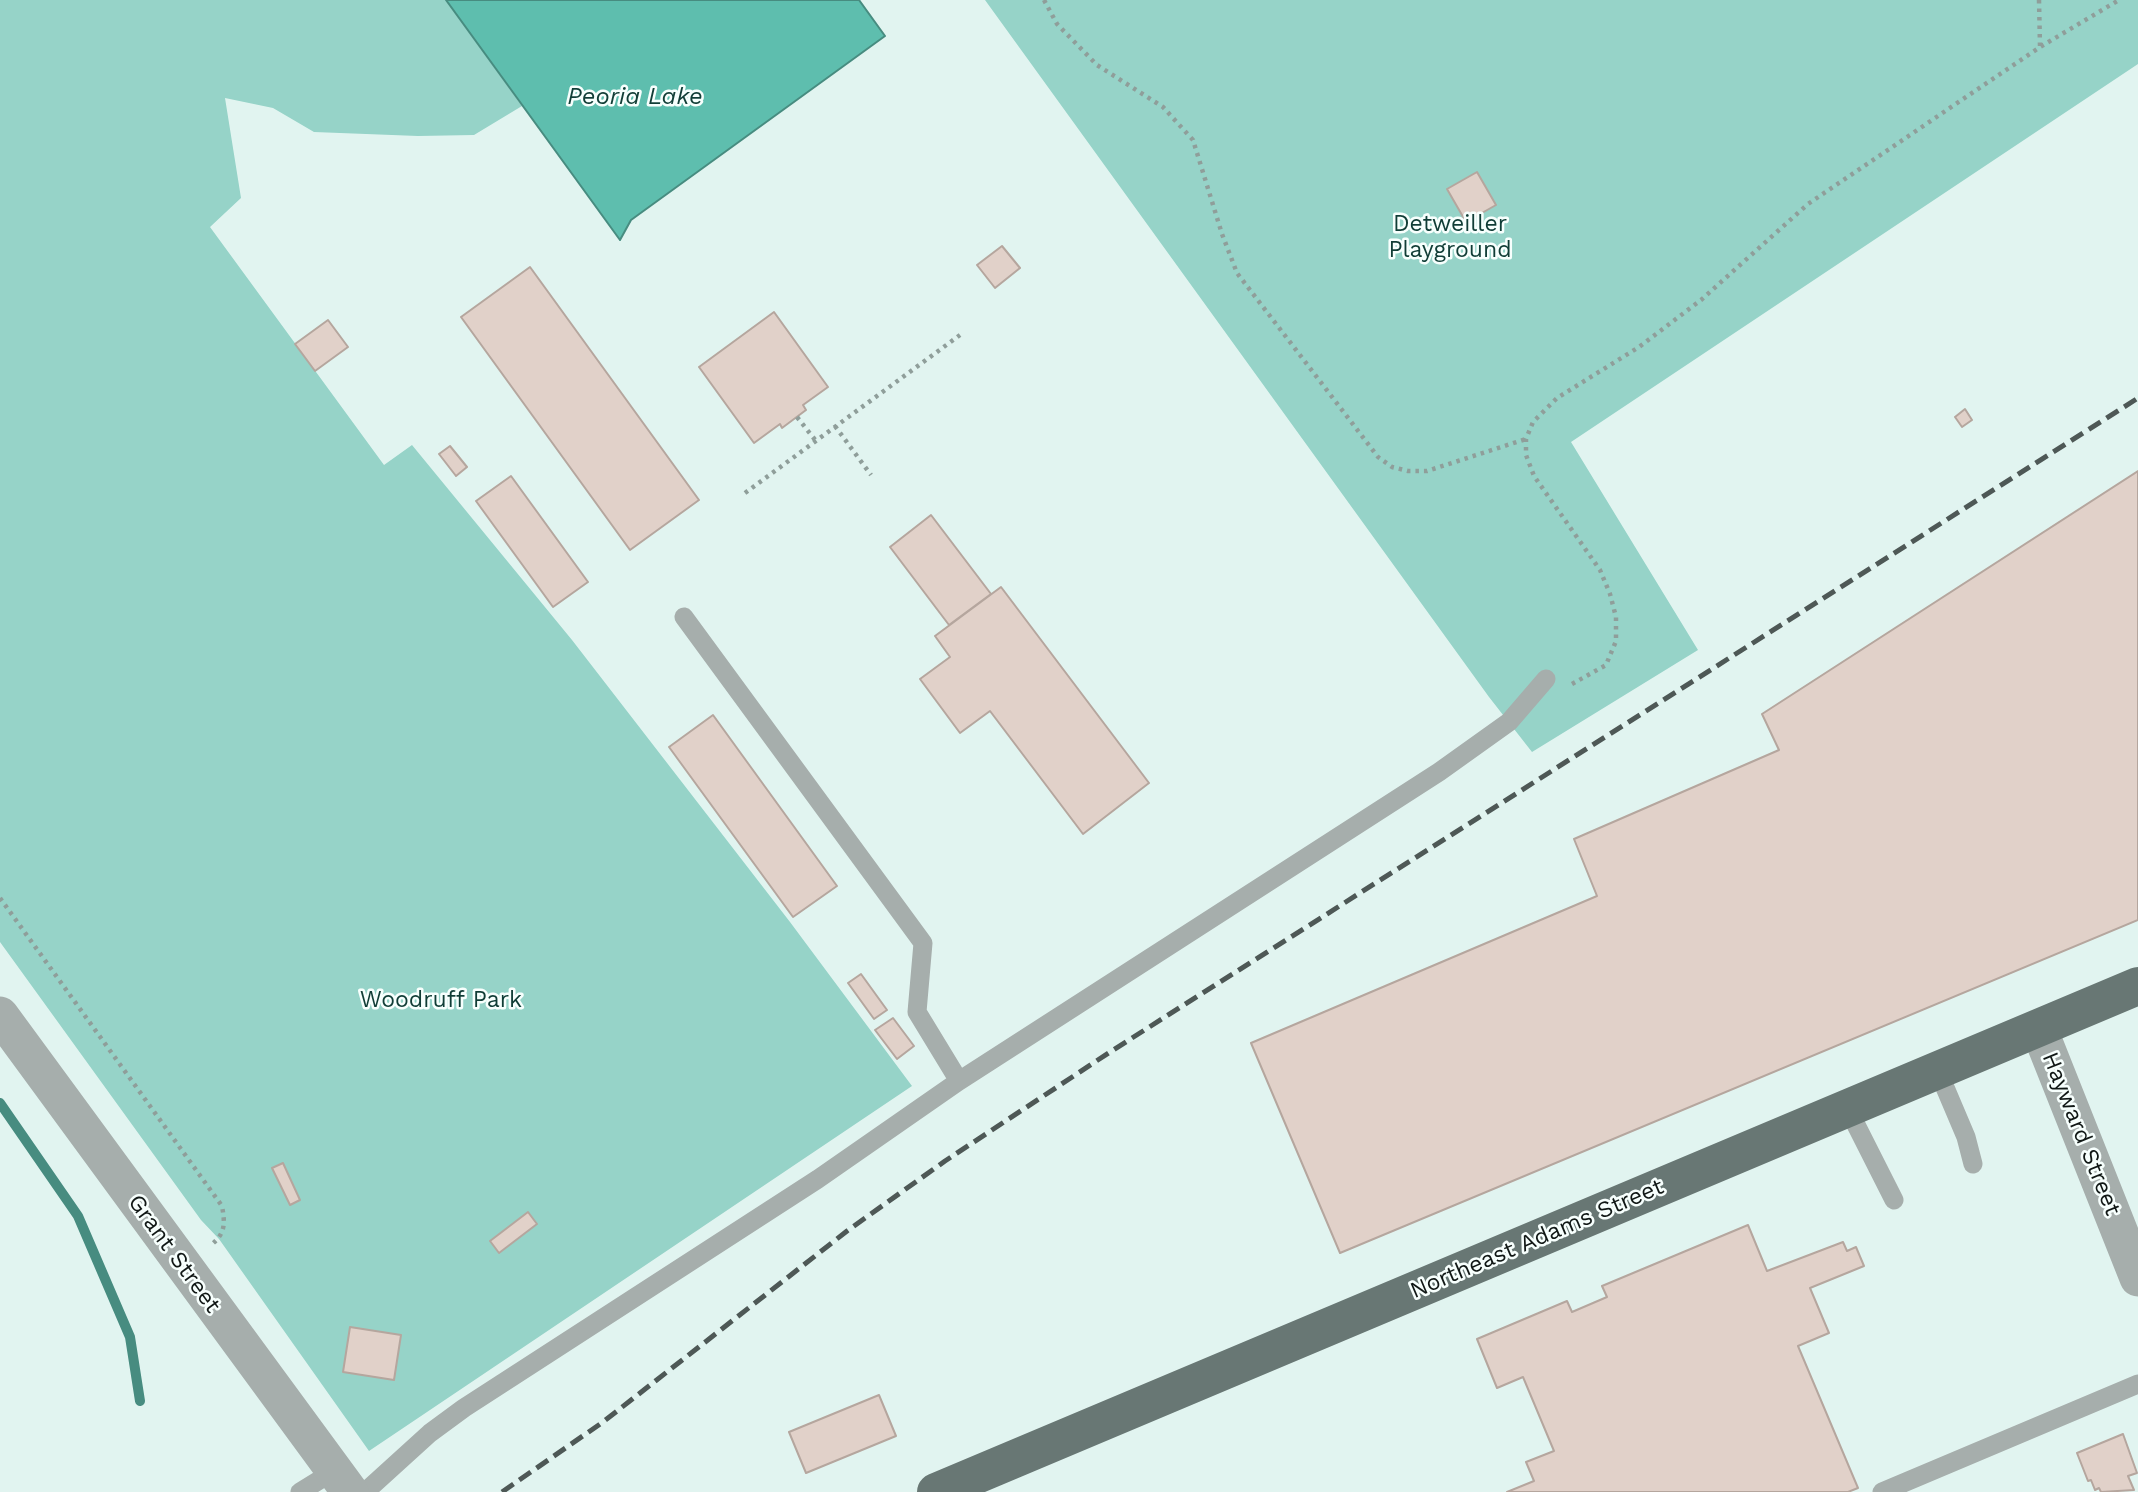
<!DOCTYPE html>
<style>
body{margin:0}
canvas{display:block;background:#e1f4f0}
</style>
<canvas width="2138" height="1492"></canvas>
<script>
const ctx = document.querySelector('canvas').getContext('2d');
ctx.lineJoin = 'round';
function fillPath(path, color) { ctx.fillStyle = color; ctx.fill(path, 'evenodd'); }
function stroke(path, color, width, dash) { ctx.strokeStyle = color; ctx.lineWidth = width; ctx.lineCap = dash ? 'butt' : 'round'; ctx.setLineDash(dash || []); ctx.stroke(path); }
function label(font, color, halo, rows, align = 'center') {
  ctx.font = font + ' "Work Sans",sans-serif'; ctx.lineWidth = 5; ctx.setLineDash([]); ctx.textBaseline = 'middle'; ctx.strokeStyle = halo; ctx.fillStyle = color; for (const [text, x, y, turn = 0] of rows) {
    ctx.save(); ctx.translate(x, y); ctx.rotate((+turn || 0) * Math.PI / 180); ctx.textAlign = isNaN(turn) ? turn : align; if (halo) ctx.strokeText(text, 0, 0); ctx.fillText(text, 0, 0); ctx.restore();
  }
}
fillPath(new Path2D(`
 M0,0H446L522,106L474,135L418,136L314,132L273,108L225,98L241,198L210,227L384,465L412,445L572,640L790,922L912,1086L369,1451L219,1239L201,1220L0,942Z
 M985,0H2138V64L1571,442L1698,650L1532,752L1489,697Z`), '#96d3c8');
const water = new Path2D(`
 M446,0H859L885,36L631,220L620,240Z`);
fillPath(water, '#5ebeae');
stroke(water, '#478c80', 2);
stroke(new Path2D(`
 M0,1103L78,1216L130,1337L140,1401`), '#478c80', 10);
const building = new Path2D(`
 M1477,172L1496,205L1466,222L1447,189Z
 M1002,246L1020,268L995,288L977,265Z
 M530,267L699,500L630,550L461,317Z
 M774,312L828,387L803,405L806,410L782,428L780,424L754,443L699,367Z
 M328,320L348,347L315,371L295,344Z
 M1965,409L1972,420L1962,427L1955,417Z
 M450,446L467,467L456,476L439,454Z
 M2138,471V920L1340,1253L1251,1043L1597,896L1574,839L1779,750L1762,714Z
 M511,476L588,582L553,607L476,501Z
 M931,515L991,594L949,625L890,547Z
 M1001,587L1149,783L1083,834L990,711L960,733L920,679L950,657L935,636Z
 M713,715L837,886L793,917L669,747Z
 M861,974L887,1010L874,1019L848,983Z
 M893,1018L914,1046L897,1059L875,1030Z
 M283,1163L300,1200L290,1205L272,1168Z
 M528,1212L537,1224L499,1253L490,1241Z
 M1748,1225L1767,1271L1843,1242L1847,1251L1856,1247L1864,1266L1810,1288L1829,1333L1798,1346L1858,1488L1848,1492H1507L1534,1481L1526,1462L1554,1451L1523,1377L1497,1388L1477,1339L1567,1301L1572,1312L1607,1297L1602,1286Z
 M350,1327L401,1335L394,1380L343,1372Z
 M879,1395L896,1436L806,1473L789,1432Z
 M2123,1434L2137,1473L2128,1476L2134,1490L2101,1492L2099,1488L2095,1490L2091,1480L2088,1481L2077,1453Z`);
fillPath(building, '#e1d1c9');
stroke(building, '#b5a69e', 2);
stroke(new Path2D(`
 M1044,0L1057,24L1097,65L1163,107L1193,140L1222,234L1237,273L1378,457L1392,467L1408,471H1427L1526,439
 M2039,0L2040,46
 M797,417L816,441
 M835,426L871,475
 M745,493L960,335
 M1572,684L1606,665L1616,641V617L1610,594L1600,570L1534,476L1526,455V439L1533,422L1557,398L1639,347L1701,300L1808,204L2040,47L2119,0
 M0,898L222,1206C225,1223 226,1233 211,1245`), '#8f9e9a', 4.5, [3.5, 5]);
stroke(new Path2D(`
 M684,617L923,943L917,1012L959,1081
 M1938,1071L1966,1137L1973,1164
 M1848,1109L1894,1200
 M300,1492L334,1471
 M365,1492L430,1433L464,1408L818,1179L959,1081L1439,772L1509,722L1546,679
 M1882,1492L2138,1384`), '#a6aeac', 19);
stroke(new Path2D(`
 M0,1015L350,1492
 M2039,1029L2138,1278`), '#a6aeac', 37);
stroke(new Path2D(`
 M936,1492L2138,986`), '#687774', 38);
stroke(new Path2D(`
 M502,1492L603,1422L847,1231L945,1161L1110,1052L2138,398`), '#4e5856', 5, [14, 7]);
label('23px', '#103d36', '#f7fffd', [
 ["Detweiller",1450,224],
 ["Playground",1450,250],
 ["Woodruff Park",441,1000]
]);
label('23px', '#101715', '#f7fffd', [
 ["Hayward Street",2081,1134,68],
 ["Northeast Adams Street",1537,1239,-23],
 ["Grant Street",174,1254,54]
]);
label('italic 24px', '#113e37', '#f7fffd', [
 ["Peoria Lake",635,97]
]);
</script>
